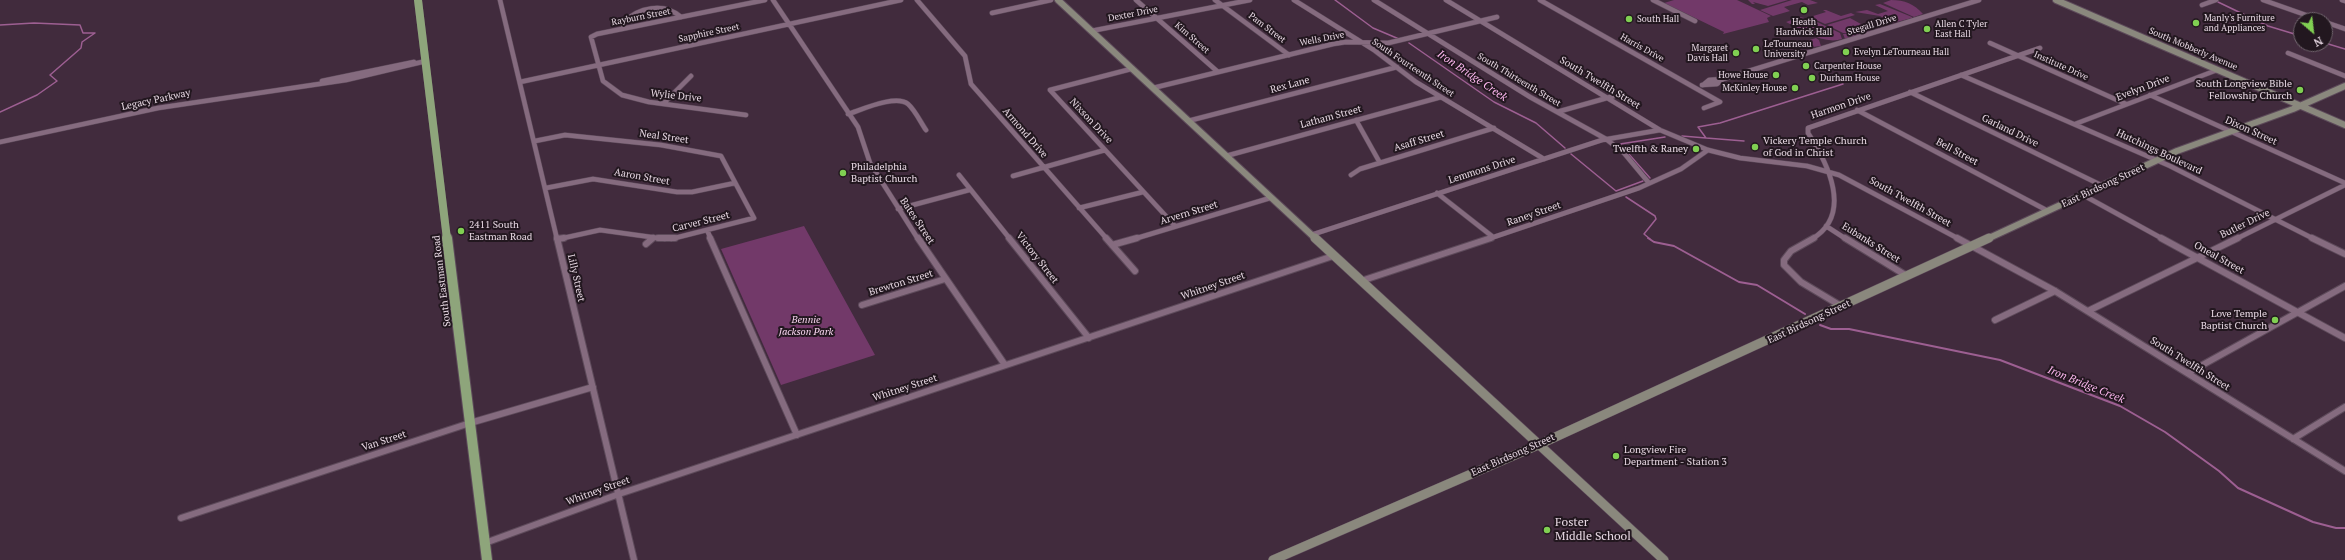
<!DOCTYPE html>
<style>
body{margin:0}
#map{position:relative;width:2345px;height:560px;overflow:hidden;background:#412b3d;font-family:"PT Serif",serif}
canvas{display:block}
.north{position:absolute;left:2293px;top:12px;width:40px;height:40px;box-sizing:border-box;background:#22171f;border:1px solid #71656e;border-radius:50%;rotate:152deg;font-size:11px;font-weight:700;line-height:16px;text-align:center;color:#e8d9e4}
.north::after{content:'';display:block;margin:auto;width:14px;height:18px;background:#80d052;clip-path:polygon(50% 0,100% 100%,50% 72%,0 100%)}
</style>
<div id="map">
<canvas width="2345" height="560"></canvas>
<div class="north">N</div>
</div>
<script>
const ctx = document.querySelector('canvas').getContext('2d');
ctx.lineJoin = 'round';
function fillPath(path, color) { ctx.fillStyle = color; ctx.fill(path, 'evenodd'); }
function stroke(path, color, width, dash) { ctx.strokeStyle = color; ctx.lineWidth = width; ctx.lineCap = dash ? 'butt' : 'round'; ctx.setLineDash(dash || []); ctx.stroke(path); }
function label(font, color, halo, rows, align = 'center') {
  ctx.font = font + ' "PT Serif",serif'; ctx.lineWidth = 4; ctx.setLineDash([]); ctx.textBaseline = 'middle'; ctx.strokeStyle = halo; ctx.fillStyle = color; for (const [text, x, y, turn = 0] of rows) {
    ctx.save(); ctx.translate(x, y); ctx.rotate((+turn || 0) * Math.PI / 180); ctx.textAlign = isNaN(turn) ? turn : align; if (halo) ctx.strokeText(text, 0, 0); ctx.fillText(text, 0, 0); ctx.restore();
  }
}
fillPath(new Path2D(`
 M1674,0H1737L1771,16L1767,18L1769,22L1723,34L1724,32L1664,3Z
 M1748,0H1788L1768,6L1753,2L1755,4H1752Z
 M1792,0H1810L1818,3L1808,5L1802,2L1784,7L1790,11L1773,16L1760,10Z
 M1891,0C1905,0 1914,4 1923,14L1914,17L1883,3Z
 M1880,4L1912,17V18L1893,23L1880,16L1855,12L1867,10L1878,14L1888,11L1875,5Z
 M1826,10L1841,16L1851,13L1855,15L1825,24L1810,17L1826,12L1823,10Z
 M1800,17L1813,20L1840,33L1842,39C1823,45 1803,30 1786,22Z
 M1850,18L1872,30L1845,39L1843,34H1852L1843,33L1827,25Z
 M1816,38L1819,40L1821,46L1805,48L1809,47L1801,43L1793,45Z
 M804,226L875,355L781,385L721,249Z`), '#723969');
stroke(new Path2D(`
 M1335,0L1373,28L1399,39
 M2218,2L2268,26L2301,36
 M0,25L34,23L80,25L83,33H95L82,42L81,48L50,75L57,81L37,95L0,112
 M1409,43L1494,102L1536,123L1565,148
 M2325,43L2345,49
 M1682,136L1706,138L1698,127L1720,123L1843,84
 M1706,138L1744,141
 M1571,154L1616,191L1643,181
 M1650,178L1620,144L1665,137
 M1626,197L1655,216L1656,219L1644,234L1650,239`), '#9d5f92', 1.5);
stroke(new Path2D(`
 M1648,238L1654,242L1674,246L1739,282L1757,285L1805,314
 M1820,325L1831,329H1849L2000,360L2120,406L2165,432L2219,471L2238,488L2313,522L2336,528H2345`), '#9d5f92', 2);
const streetFar1 = new Path2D(`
 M500,0L557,239
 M773,0L858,127L870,163L918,239
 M917,0L965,56L971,84L1107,239
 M1136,0L1218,72
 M1215,0L1289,55
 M1294,0L1374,50L1416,82L1544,159
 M1374,0L1530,97L1606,139L1624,153L1649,183
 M1446,0L1660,130L1708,150L1740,158L1807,166L1839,175L1959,239
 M1540,0L1720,102L1704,108
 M1653,0L1695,21
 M2263,0L2320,20
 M2342,0L2345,1
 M2202,5L2216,0
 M992,13L1051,0
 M2325,22L2345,29
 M624,28L623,23C638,7 664,2 681,17
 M1091,31L1250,0
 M1990,43L2126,104
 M2288,53L2345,76
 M1131,69L1050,90L1175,226
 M1961,75L2170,166L2314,239
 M322,81L414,62
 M520,82L901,0
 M1702,85L1717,84L1723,79
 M1703,85L1709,80L1723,79L1979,0
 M1153,88L1333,44L1346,42L1388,43L1497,17
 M1910,92L2103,186
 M2150,95L2345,183
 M664,103L691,76
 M1857,110L2048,211
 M1557,112L1614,96
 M848,114C861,110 896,94 908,104C915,110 921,123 926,130
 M746,115L649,102L622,95L603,81L591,37L597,34L765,0
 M1356,120L1380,163
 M1188,121L1397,67
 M2075,124L2217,70
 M535,141L565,135L661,145L721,156L754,218L671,239
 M0,142L158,108L346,80L426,61
 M1226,156L1441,97
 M959,175L1010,239
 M1351,175L1360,169L1494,128
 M1013,176L1105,150
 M546,188L593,179L677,192H692L735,183
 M1437,193L1493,237
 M2083,195L2163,239
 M1079,208L1143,192
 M898,209L969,190
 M1826,226L1846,239
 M707,230L711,239
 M1311,235L1602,140L1660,130
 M559,239L600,230L665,239
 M1134,239L1270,198
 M1488,239L1639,188L1681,169L1708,150
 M1812,239C1854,214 1827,162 1808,133V128L2040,48
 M2236,239L2345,185`);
const street = new Path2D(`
 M557,238L634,560
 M658,238H675
 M710,238L797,435
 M918,238L1005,365
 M1009,238L1089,338
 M1106,238L1135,271
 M1814,238L1791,251L1784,260V265L1801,282L1841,306
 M1845,238L1907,276
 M1957,238L2055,291L2345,471
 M2161,238L2345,338
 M2312,238L2345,254
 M557,239L564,238
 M646,244L653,238
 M1112,245L1137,238
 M1361,281L1491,238
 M862,305L945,279
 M2088,311L2238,238
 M1995,320L2055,291
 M2188,373L2345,286
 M2293,439L2345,407
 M181,518L470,423L593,387
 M485,543L619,494L1333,256`);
const secondaryFar1 = new Path2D(`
 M1058,0L1316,239
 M2056,0L2345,125
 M1987,239L2177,151L2293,109L2345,86`);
const secondary = new Path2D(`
 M1315,238L1664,560
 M1273,560L1538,445L1989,238`);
const primaryFar1 = new Path2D(`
 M418,0L447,239`);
const primary = new Path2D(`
 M447,238L487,560`);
stroke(streetFar1, '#5d4a5a', 5.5);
stroke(street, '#5d4a5a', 8);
stroke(secondaryFar1, '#5d4a5a', 8);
stroke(secondary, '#5d4a5a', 10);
stroke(primaryFar1, '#5d4a5a', 8);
stroke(primary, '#5d4a5a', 12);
stroke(streetFar1, '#856b7f', 4.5);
stroke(street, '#856b7f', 6);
stroke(secondaryFar1, '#8a887d', 6);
stroke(secondary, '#8a887d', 9);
stroke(primaryFar1, '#8ea57b', 8);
stroke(primary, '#8ea57b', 10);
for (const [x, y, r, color] of [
 [1804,10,4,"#80d052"],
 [1629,19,4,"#80d052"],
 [2196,23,4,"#80d052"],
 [1927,29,4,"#80d052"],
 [1756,49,4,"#80d052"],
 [1846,52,4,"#80d052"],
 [1736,53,4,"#80d052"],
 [1806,66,4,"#80d052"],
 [1776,75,4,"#80d052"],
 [1812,78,4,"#80d052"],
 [1795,88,4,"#80d052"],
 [2300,90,4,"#80d052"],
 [1755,147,4,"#80d052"],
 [1696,149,4,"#80d052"],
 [843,173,4,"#80d052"],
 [461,231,4,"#80d052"],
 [2275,320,4,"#80d052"],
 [1616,456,4,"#80d052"],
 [1547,530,4,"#80d052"]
]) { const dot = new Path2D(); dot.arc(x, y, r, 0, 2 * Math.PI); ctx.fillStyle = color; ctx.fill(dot); stroke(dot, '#22171f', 1.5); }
label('9px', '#e8d9e4', '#22171f', [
 ["Dexter Drive",1133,14,-11],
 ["Rayburn Street",641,17,-11],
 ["Stegall Drive",1872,25,-17],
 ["Pam Street",1267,28,37],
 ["Sapphire Street",709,33,-12],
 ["Kim Street",1192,38,41],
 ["Wells Drive",1322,39,-11],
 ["Harris Drive",1642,48,29],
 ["South Mobberly Avenue",2193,49,23],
 ["Institute Drive",2061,66,24],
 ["South Fourteenth Street",1413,68,34],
 ["South Thirteenth Street",1519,80,31]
]);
label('9px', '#e8d9e4', '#22171f', [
 ["Manly's Furniture",2204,18],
 ["and Appliances",2204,28],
 ["South Hall",1637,19],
 ["Heath",1804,22,"center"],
 ["Hardwick Hall",1804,32,"center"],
 ["Allen C Tyler",1935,24],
 ["East Hall",1935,34],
 ["LeTourneau",1764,44],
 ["University",1764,54],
 ["Margaret",1728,48,"right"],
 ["Davis Hall",1728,58,"right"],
 ["Evelyn LeTourneau Hall",1854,52],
 ["Carpenter House",1814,66],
 ["Howe House",1768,75,"right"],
 ["Durham House",1820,78],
 ["McKinley House",1787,88,"right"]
], 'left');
label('10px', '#e8d9e4', '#22171f', [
 ["South Twelfth Street",1600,83,31],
 ["Rex Lane",1290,85,-15],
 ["Evelyn Drive",2143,88,-21],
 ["Wylie Drive",676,96,6],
 ["Legacy Parkway",156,100,-12],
 ["Harmon Drive",1841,106,-19],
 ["Latham Street",1331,117,-15],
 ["Nixson Drive",1091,121,47],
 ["Garland Drive",2010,131,26],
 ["Dixon Street",2251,131,24],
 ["Armond Drive",1025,133,49],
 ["Neal Street",664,137,8],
 ["Asaff Street",1419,141,-17],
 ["Bell Street",1957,152,28],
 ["Hutchings Boulevard",2159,152,25],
 ["Lemmons Drive",1482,170,-18],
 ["Aaron Street",642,177,10],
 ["East Birdsong Street",2103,186,-25],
 ["South Twelfth Street",1910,202,29],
 ["Arvern Street",1189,213,-17],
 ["Raney Street",1534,214,-19],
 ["Bates Street",917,221,56],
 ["Carver Street",701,222,-14],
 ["Butler Drive",2245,224,-26],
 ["Eubanks Street",1871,243,32],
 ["Victory Street",1037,258,52],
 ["Oneal Street",2219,258,29],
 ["Lilly Street",576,278,77],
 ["South Eastman Road",442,281,-97],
 ["Brewton Street",901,283,-17],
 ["Whitney Street",1213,286,-19],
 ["East Birdsong Street",1809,322,-25],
 ["South Twelfth Street",2190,364,32],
 ["Whitney Street",905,388,-18],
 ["Van Street",384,441,-18],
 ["East Birdsong Street",1513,455,-24],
 ["Whitney Street",598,491,-20]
]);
label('10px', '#e8d9e4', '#22171f', [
 ["South Longview Bible",2292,84,"right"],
 ["Fellowship Church",2292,96,"right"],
 ["Vickery Temple Church",1763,141],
 ["of God in Christ",1763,153],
 ["Twelfth & Raney",1688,149,"right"],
 ["Philadelphia",851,167],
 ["Baptist Church",851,179],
 ["2411 South",469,225],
 ["Eastman Road",469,237],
 ["Love Temple",2267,314,"right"],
 ["Baptist Church",2267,326,"right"],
 ["Longview Fire",1624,450],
 ["Department - Station 3",1624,462]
], 'left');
label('italic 10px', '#f9d6f1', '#22171f', [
 ["Bennie",806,320],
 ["Jackson Park",806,332]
]);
label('italic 11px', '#feb8f0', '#22171f', [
 ["Iron Bridge Creek",1472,76,34],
 ["Iron Bridge Creek",2086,385,22]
]);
label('12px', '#e8d9e4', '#22171f', [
 ["Foster",1555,523],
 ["Middle School",1555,537]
], 'left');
</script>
